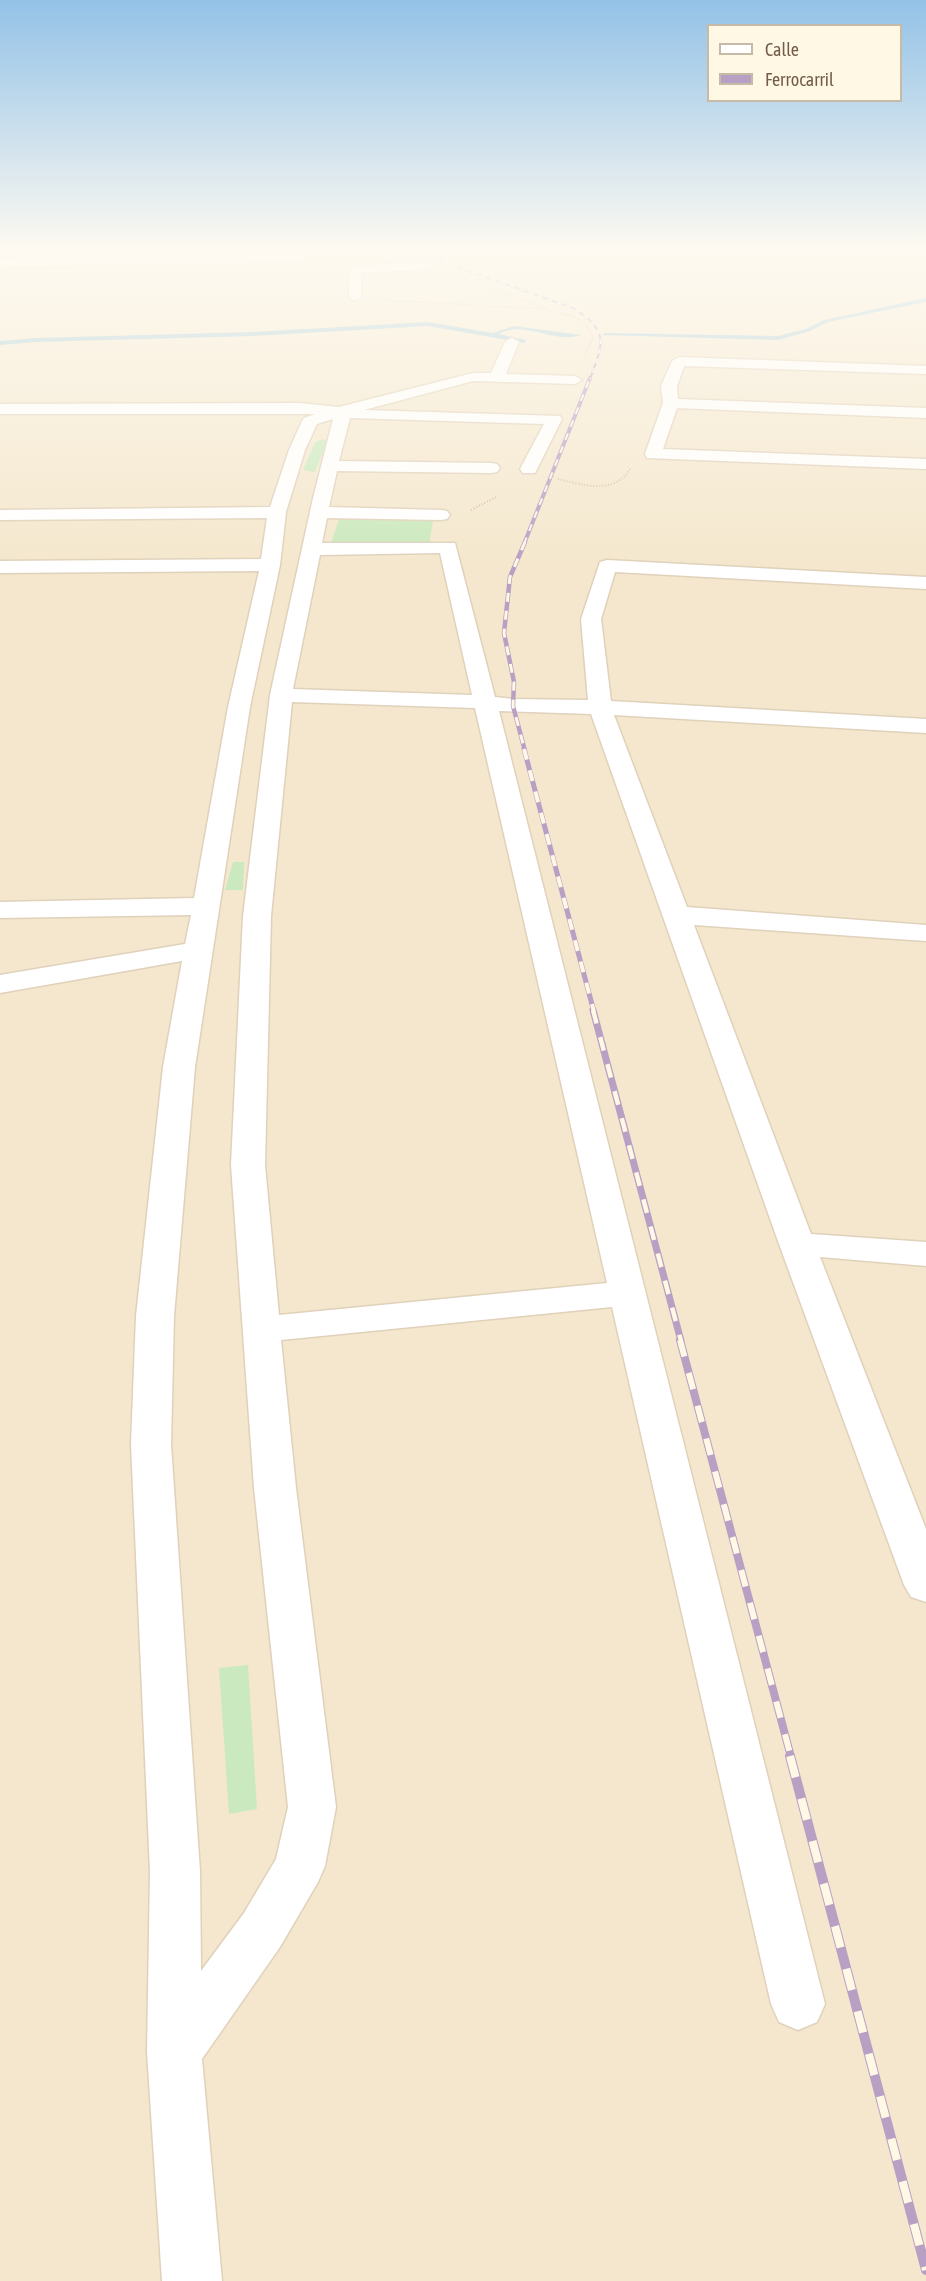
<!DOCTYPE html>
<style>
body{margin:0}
#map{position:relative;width:926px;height:2281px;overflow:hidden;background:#fcf5df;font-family:"Asap Condensed",sans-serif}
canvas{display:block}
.legend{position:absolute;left:707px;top:24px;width:195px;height:78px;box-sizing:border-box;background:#fff8e5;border:2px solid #c7baa6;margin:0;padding:8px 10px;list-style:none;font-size:18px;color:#725c47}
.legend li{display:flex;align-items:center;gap:12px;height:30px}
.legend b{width:30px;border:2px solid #c7baa6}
</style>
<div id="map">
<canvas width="926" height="2281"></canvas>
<ul class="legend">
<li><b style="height:8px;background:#fff"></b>Calle</li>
<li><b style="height:8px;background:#b89fc4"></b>Ferrocarril</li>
</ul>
</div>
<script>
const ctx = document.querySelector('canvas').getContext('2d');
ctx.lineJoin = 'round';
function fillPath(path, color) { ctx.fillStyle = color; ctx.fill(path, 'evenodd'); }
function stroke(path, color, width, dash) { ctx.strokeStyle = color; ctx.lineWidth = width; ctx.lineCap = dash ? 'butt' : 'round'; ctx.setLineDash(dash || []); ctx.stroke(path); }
fillPath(new Path2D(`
 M0,249H926V2281H0Z`), '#f4e7cd');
fillPath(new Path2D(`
 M323,439L327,441L315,472L303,470L315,442Z
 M339,519L433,521L429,544L331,543Z
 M233,862H244L243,890H225Z
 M248,1665L257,1809L229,1814L219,1668Z`), '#cae9be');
fillPath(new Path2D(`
 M926,298V302L828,322L810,331L778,340L602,335L605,333L778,336L806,329L824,320Z
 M428,322L493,333L514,326L581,335C555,345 524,319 499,334L526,340L524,343L428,326L253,336L36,342L0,345V341L36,338L253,332Z`), '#9ac5d7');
const minor = new Path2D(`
 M299,255L303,256V262L0,267V259Z
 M426,262L432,266L430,269L361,273V297L355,301L349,297V271L353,266Z
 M512,338L519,342L506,374L575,376L582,380L575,384L473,381L364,410L560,416L562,419L535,473H523L520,469L544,424L350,418L339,461L491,463L497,464L500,468L497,472L491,473L337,471L329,507L441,510L447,511L450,515L447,519L441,520L327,518L322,543H455L495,697L513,699L588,700L581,619L600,562L607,560L926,577V589L615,572L601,619L611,701L926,719V733L614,715L687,907L926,925V941L694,925L811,1234L926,1242V1266L820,1257L926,1529V1602L911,1597L904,1585L779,1244L591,714L499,711L825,2004L817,2022L798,2030L779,2022L771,2004L612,1307L281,1340L296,1488L336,1807L325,1866L318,1882L280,1947L202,2059L222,2281H162L147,2052L150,1871L131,1444L136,1316L163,1067L182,961L0,993V975L185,944L191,915L0,918V902L194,898L228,707L259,571L0,573V561L261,559L267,518L0,520V510L270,507L289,450L302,421L304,418L315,414H0V404L299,403L339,407L473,373H491L505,342ZM333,419L313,498L270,695L243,916L231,1165L254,1488L288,1807L276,1859L244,1913L201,1971L200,1871L171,1444L174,1316L195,1067L250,707L280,565L286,512L305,450L317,424ZM440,553L472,695L293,689L320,555ZM292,702L475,708L607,1283L279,1315L265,1165L271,916Z
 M679,357L926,366V374L684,366L677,386L678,399L926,408V418L677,408L663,449L926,459V469L647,458L645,454L663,403L661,386L672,361Z`);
stroke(minor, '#e0d1bb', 3);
stroke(new Path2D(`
 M450,273L555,312L575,317L585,323L593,337L585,357
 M381,300L544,309`), '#d6b99a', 1.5, [1, 1.5]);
stroke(new Path2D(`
 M558,479C582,485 615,495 630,469
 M471,510L496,497`), '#d6b99a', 2, [1, 2]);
fillPath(minor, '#fff');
const railFar6 = new Path2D(`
 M406,249L573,308C610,330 603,344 590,379`);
const railFar5 = new Path2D(`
 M524,544L590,378`);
const railFar4 = new Path2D(`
 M525,542L510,577L504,633L514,682L513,706L525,751`);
const railFar3 = new Path2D(`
 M524,749L594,1012`);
const railFar2 = new Path2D(`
 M593,1010L681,1341`);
const railFar1 = new Path2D(`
 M680,1340L791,1757`);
const rail = new Path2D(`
 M790,1756L926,2270`);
stroke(railFar6, '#b89fc4', 2);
stroke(railFar5, '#b89fc4', 4);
stroke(railFar4, '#b89fc4', 4.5);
stroke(railFar3, '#b89fc4', 5);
stroke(railFar2, '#b89fc4', 7);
stroke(railFar1, '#b89fc4', 8);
stroke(rail, '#b89fc4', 10);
stroke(railFar6, '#fff8e5', 1.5, [5]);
stroke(railFar5, '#fff8e5', 2, [7]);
stroke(railFar4, '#fff8e5', 3, [9]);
stroke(railFar3, '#fff8e5', 4, [11]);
stroke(railFar2, '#fff8e5', 4.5, [14]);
stroke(railFar1, '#fff8e5', 6, [17]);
stroke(rail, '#fff8e5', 8, [22]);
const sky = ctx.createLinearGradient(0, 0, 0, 568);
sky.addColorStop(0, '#93c2e7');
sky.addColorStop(0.44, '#fefaf1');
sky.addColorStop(1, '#fefaf100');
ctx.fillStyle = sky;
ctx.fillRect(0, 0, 926, 568);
</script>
